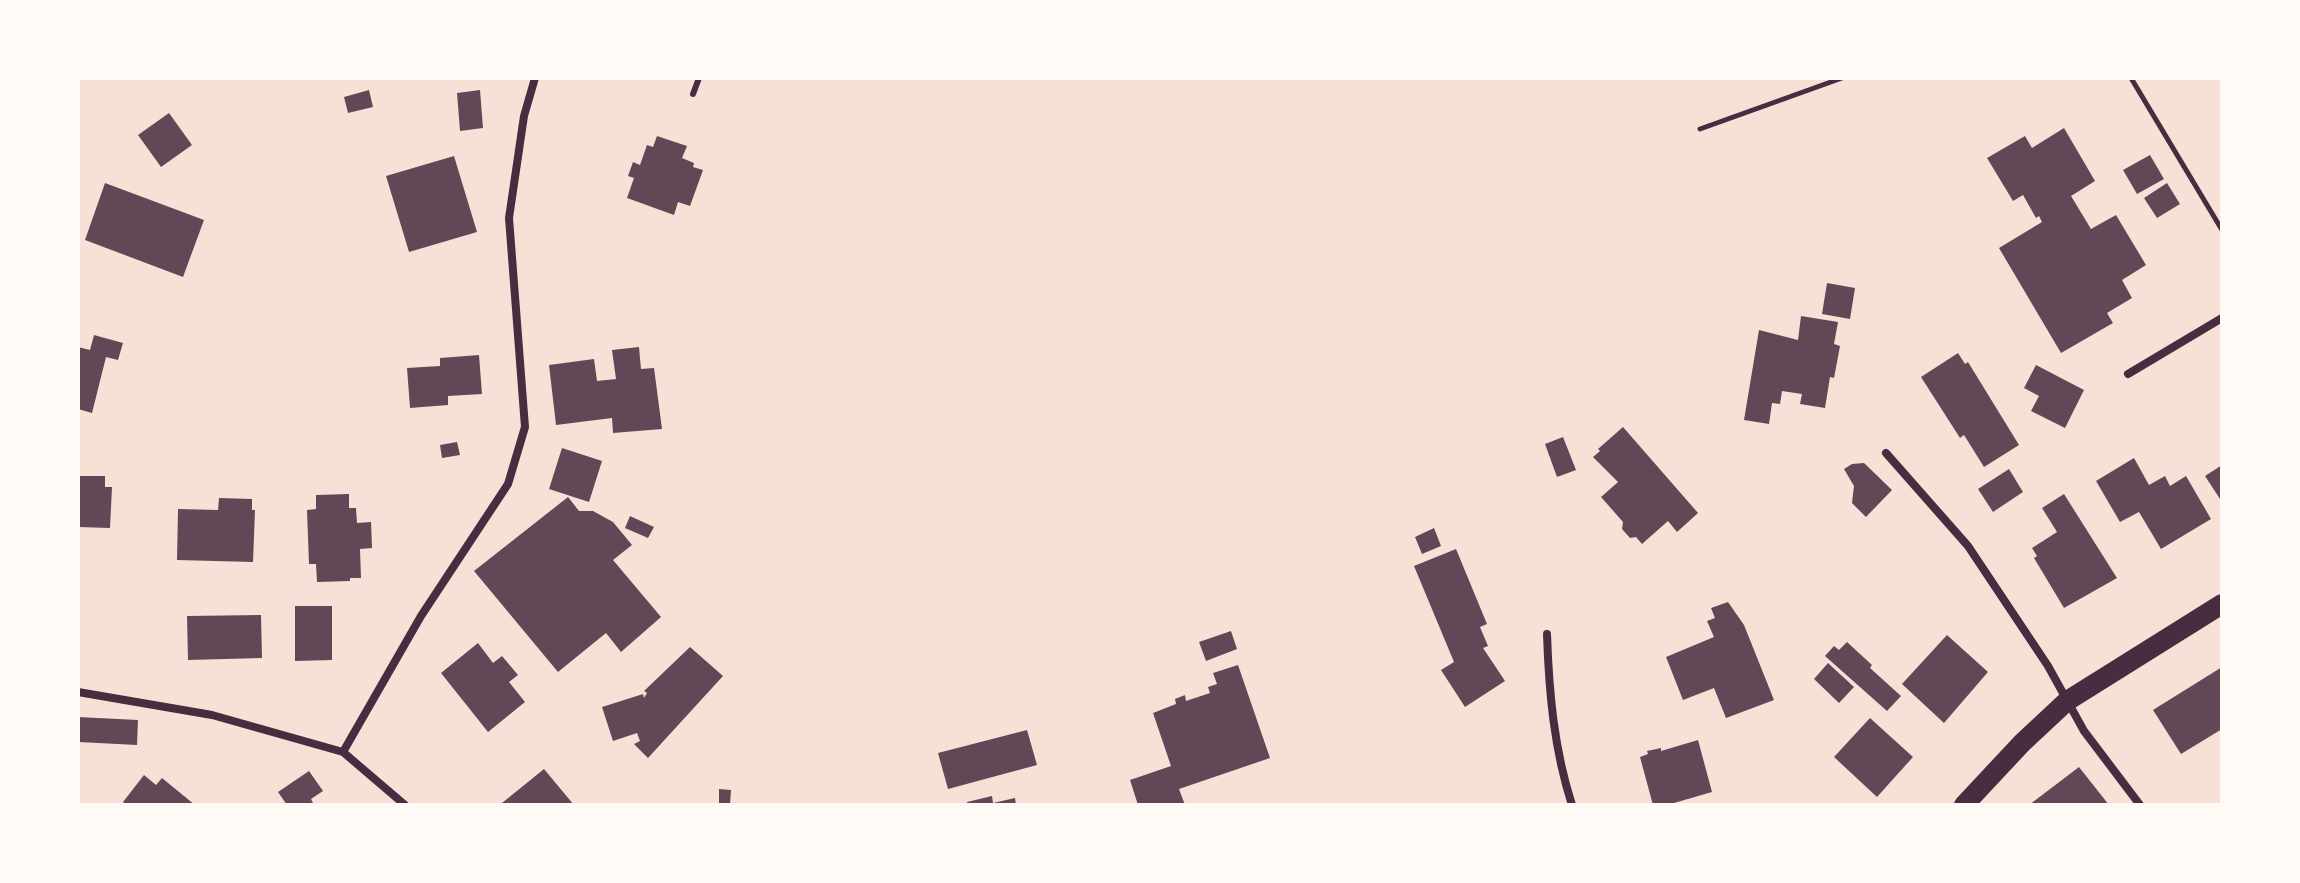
<!DOCTYPE html>
<style>
body{margin:0}
#map{position:relative;width:2300px;height:883px;overflow:hidden;background:#f7e1d7;font-family:"Sofia Sans Condensed",sans-serif}
canvas{display:block}
.frame{position:absolute;inset:0;border:80px solid #fffaf5;pointer-events:none}
</style>
<div id="map">
<canvas width="2300" height="883"></canvas>
<div class="frame"></div>
</div>
<script>
const ctx = document.querySelector('canvas').getContext('2d');
ctx.lineJoin = 'round';
function fillPath(path, color) { ctx.fillStyle = color; ctx.fill(path, 'evenodd'); }
function stroke(path, color, width, dash) { ctx.strokeStyle = color; ctx.lineWidth = width; ctx.lineCap = dash ? 'butt' : 'round'; ctx.setLineDash(dash || []); ctx.stroke(path); }
fillPath(new Path2D(`
 M369,90L373,107L348,113L344,97Z
 M480,90L483,128L460,131L457,93Z
 M169,113L192,145L161,167L138,135Z
 M2064,128L2095,181L2071,196L2091,229L2116,215L2146,265L2122,280L2132,298L2107,313L2113,323L2061,353L1999,248L2042,222L2039,216L2036,218L2023,195L2013,201L1987,158L2025,136L2032,148Z
 M657,136L687,146L682,158L694,163L693,167L703,170L690,206L678,202L674,215L627,198L634,178L628,176L633,162L640,165L647,145L653,147Z
 M2150,155L2164,179L2137,194L2123,170Z
 M454,156L477,232L409,252L386,176Z
 M105,183L204,220L183,277L85,240Z
 M2167,183L2180,204L2157,218L2144,198Z
 M1827,283L1855,288L1850,319L1822,314Z
 M1801,316L1838,322L1834,344L1840,346L1834,378L1830,377L1825,408L1800,404L1802,394L1782,391L1780,404L1772,403L1769,424L1744,420L1759,330L1798,340Z
 M94,335L123,343L118,360L106,357L92,413L78,409V347L90,350Z
 M639,347L641,369L654,368L662,429L613,433L612,418L556,425L549,365L594,359L597,381L616,379L612,350Z
 M1958,353L1965,364L1968,362L2019,445L1984,467L1964,435L1960,438L1921,377Z
 M479,355L482,394L448,396V405L410,408L407,368L440,366V358Z
 M2036,365L2084,390L2065,428L2031,411L2039,396L2024,388Z
 M1623,427L1698,513L1677,532L1668,521L1642,544L1636,537L1630,538L1622,529L1623,522L1601,497L1618,482L1593,457L1600,451L1598,449Z
 M1563,437L1576,470L1557,477L1545,444Z
 M457,442L460,455L442,458L440,445Z
 M562,448L602,461L589,502L549,489Z
 M2134,458L2149,485L2165,476L2170,486L2186,476L2211,519L2161,549L2139,512L2120,522L2096,481Z
 M1864,463L1892,490L1866,517L1852,503L1854,486L1844,469L1852,464Z
 M2222,465V502L2205,476Z
 M2009,469L2023,492L1993,512L1978,489Z
 M78,476H105V487H112L110,528L78,527Z
 M349,494V508H356L357,523L371,522L372,548L360,549L361,578H350V581L317,582L316,564H309L307,510L316,509V495Z
 M2064,494L2117,578L2064,608L2034,558L2037,556L2032,548L2057,532L2042,508Z
 M568,497L579,511H593L613,522L632,545L613,560L661,617L621,652L606,633L558,672L474,571Z
 M219,498L252,499V510H255L253,562L177,560L178,509L218,510Z
 M630,516L654,527L648,538L625,528Z
 M1434,528L1441,546L1422,554L1415,537Z
 M1456,549L1487,624L1480,627L1488,646L1483,648L1505,681L1465,707L1441,670L1454,662L1414,566Z
 M1728,602L1744,625L1774,700L1726,718L1714,688L1683,700L1666,657L1714,637L1707,621L1715,618L1711,608Z
 M295,606H332V660L295,661Z
 M261,615L262,658L188,660L187,616Z
 M1231,631L1237,649L1206,661L1199,642Z
 M1947,635L1988,672L1944,723L1902,684Z
 M1847,642L1872,665L1870,668L1901,696L1887,711L1825,656L1834,646L1839,650Z
 M478,643L493,663L502,656L518,675L509,682L525,702L488,732L441,673Z
 M690,647L723,676L648,758L634,744L640,741L637,733L613,741L602,707L643,694L644,698L647,693L644,691Z
 M1828,663L1854,687L1839,703L1814,679Z
 M1238,665L1270,758L1179,789L1185,805H1138L1130,780L1171,766L1153,713L1176,704L1175,699L1185,695L1186,701L1210,693L1208,687L1217,684L1213,673Z
 M2222,667V729L2181,754L2153,710Z
 M78,717L138,720L137,745L78,742Z
 M1870,718L1913,757L1877,797L1834,757Z
 M1027,730L1037,765L948,789L938,753Z
 M1698,740L1712,792L1667,805H1653L1640,757L1648,754L1647,751L1661,748V751Z
 M2079,767L2109,805H2029Z
 M544,769L574,805H503L502,803Z
 M309,771L323,791L311,799L314,805H287L278,792Z
 M144,775L156,785L162,778L195,805H127L123,802Z
 M719,789L731,790L730,805H719Z
 M992,796L993,803L1015,798L1016,805H968L967,802Z`), '#644757');
stroke(new Path2D(`
 M2131,78L2222,230
 M1700,129L1842,78`), '#4a2c40', 5);
stroke(new Path2D(`
 M693,94L699,78`), '#4a2c40', 6);
stroke(new Path2D(`
 M2128,374L2222,318
 M1886,453L1968,546L2048,666L2084,731L2140,805
 M1547,634C1549,693 1554,749 1572,805
 M78,692L212,715L343,752L405,805
 M343,752L421,616L508,484L525,427L509,218L524,116L535,78`), '#4a2c40', 8);
stroke(new Path2D(`
 M1964,805L2022,743L2067,701L2222,604`), '#4a2c40', 20);
</script>
